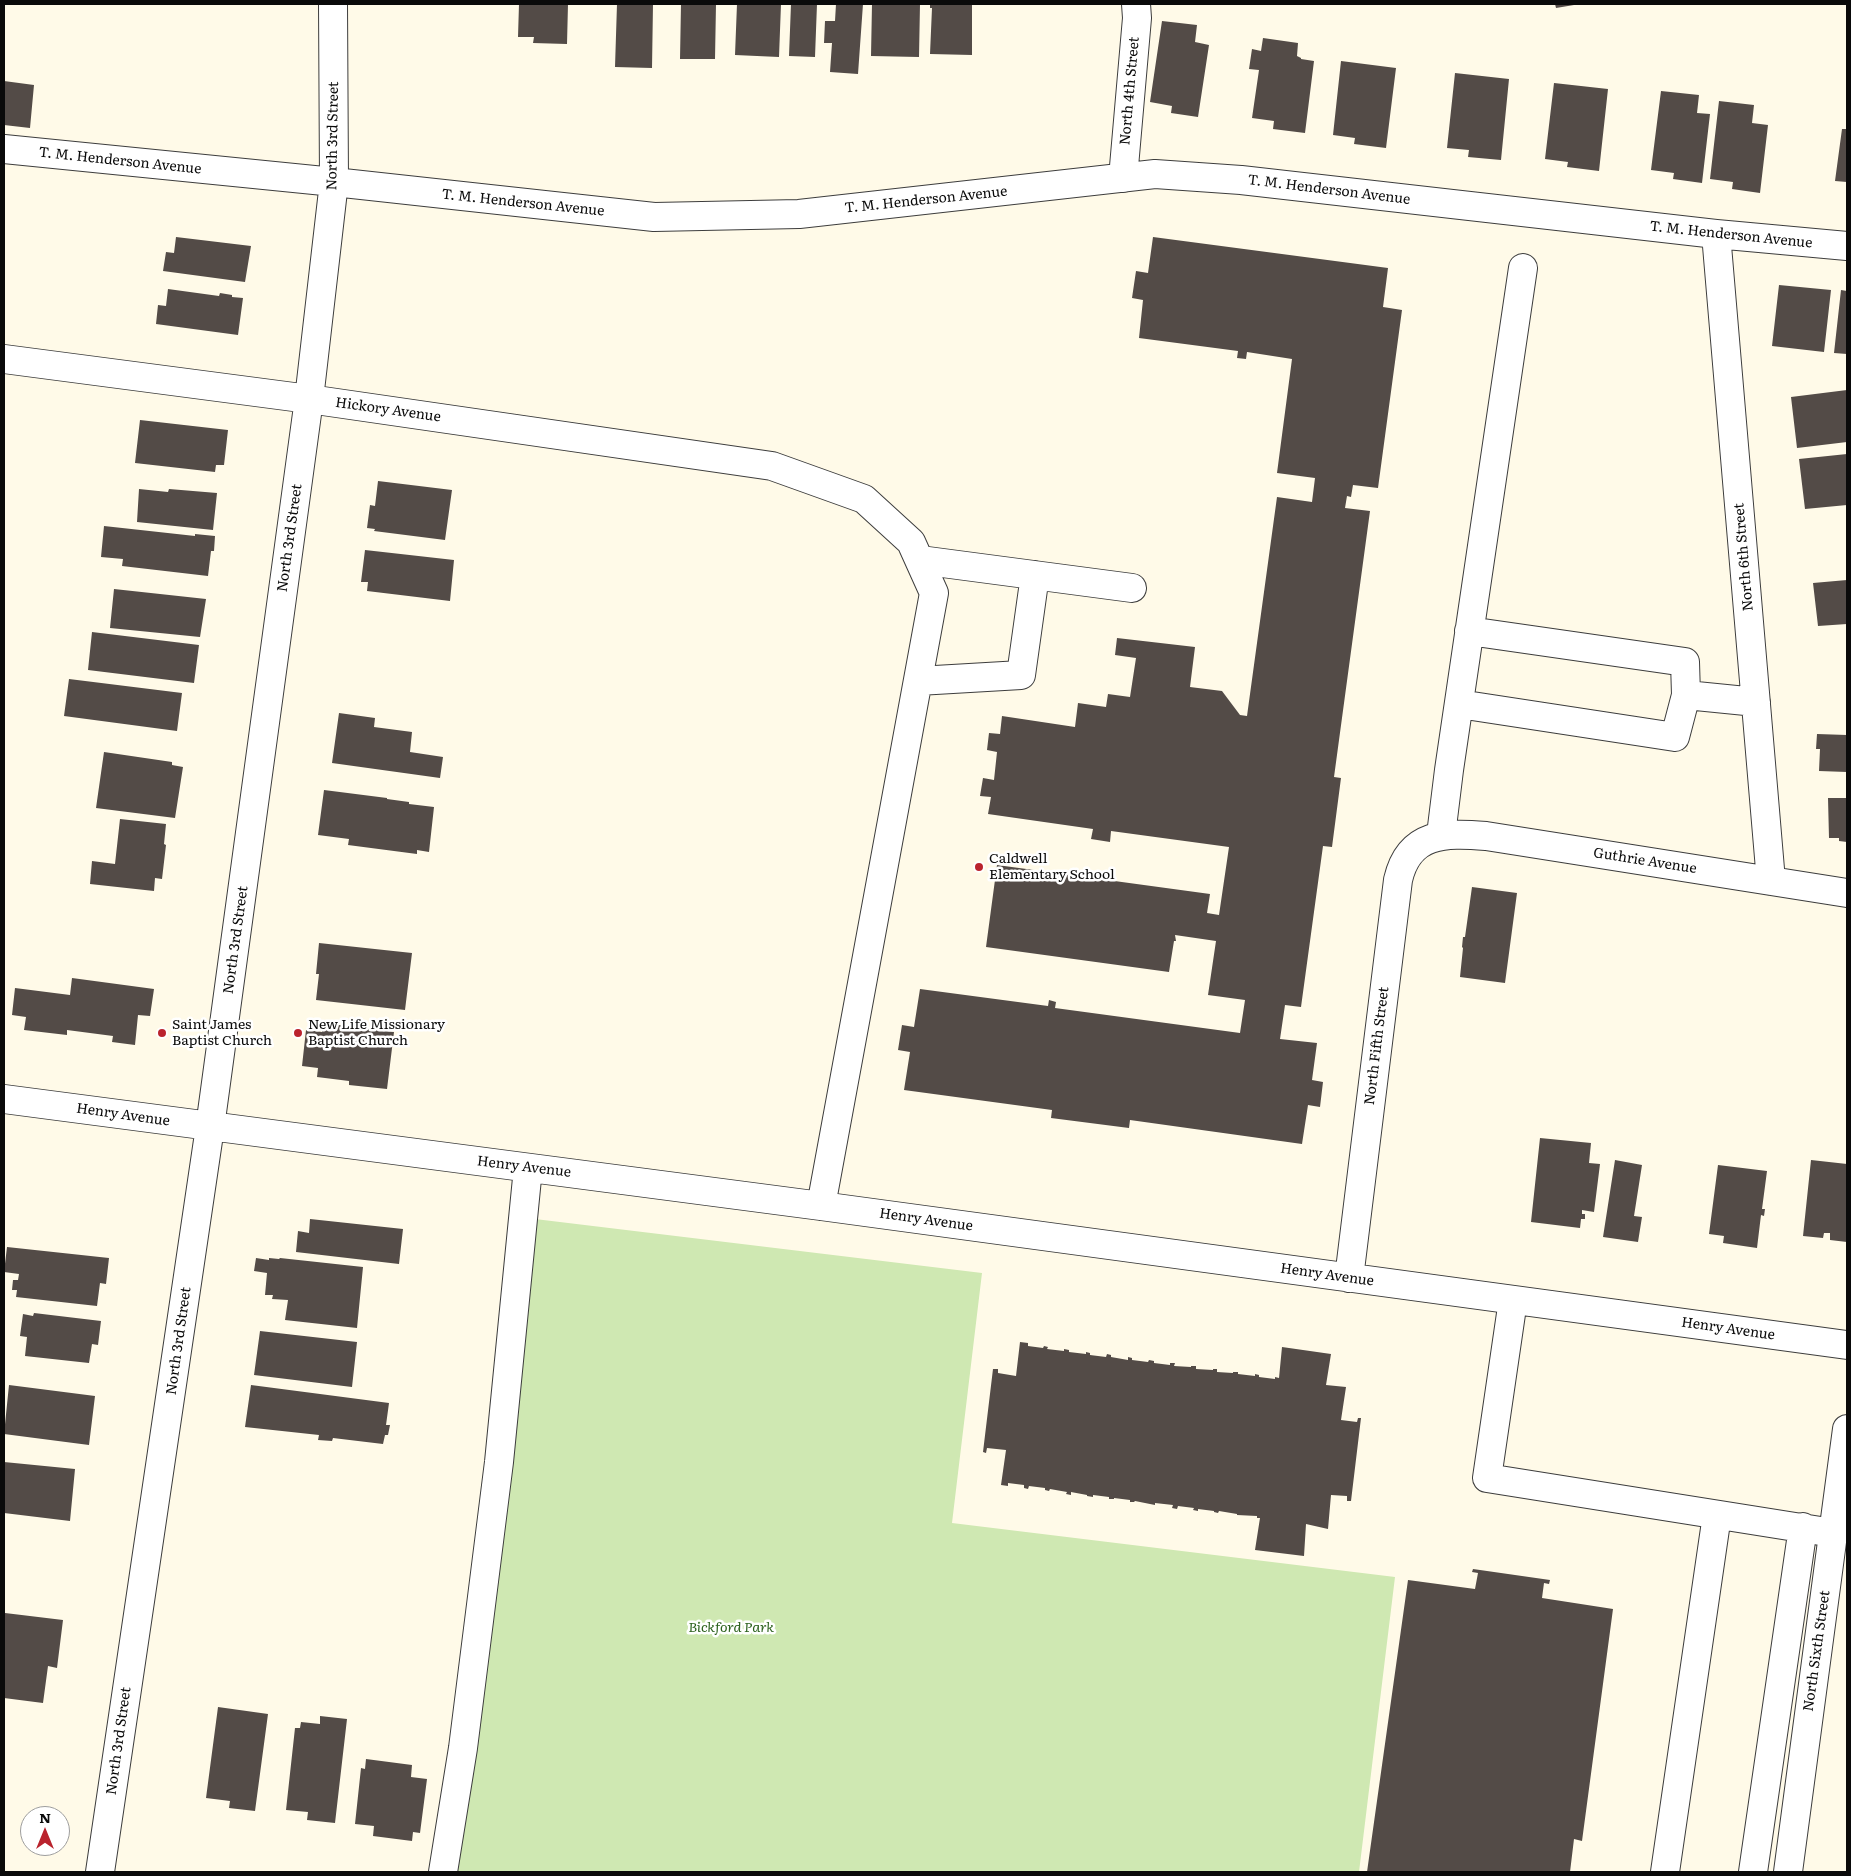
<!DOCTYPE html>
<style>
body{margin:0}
#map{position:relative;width:1851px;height:1876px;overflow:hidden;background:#fffae8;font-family:Literata,serif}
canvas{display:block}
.frame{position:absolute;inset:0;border:5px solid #0a0a0a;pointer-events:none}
.north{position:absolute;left:20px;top:1806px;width:50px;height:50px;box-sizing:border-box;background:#fff;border:1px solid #9d9d9d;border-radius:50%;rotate:0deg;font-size:14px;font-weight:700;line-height:20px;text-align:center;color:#0a0a0a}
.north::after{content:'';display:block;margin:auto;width:18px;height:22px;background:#ba232d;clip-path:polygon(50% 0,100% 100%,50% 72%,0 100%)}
</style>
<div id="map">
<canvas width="1851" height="1876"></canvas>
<div class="frame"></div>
<div class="north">N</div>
</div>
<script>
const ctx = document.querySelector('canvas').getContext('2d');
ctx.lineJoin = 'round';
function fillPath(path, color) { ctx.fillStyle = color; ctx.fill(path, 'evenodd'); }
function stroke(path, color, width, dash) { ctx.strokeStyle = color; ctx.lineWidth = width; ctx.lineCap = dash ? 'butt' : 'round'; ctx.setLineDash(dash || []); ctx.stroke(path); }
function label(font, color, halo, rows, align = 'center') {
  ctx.font = font + ' Literata,serif'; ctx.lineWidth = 5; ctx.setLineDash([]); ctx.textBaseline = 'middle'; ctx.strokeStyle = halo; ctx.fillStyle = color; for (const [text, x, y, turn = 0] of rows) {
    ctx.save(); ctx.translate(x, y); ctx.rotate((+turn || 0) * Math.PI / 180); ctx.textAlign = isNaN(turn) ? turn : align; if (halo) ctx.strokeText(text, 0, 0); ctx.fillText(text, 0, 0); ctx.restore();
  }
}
fillPath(new Path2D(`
 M535,1219L982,1273L952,1523L1395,1577L1359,1872H455Z`), '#cfe8b2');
fillPath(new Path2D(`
 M519,4H568L567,44L533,43L534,37H518Z
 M617,4H653L652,68L615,67Z
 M681,4H716L715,59H680Z
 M737,4H781L779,57L735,55Z
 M791,4H817L815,57L789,56Z
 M836,4H863L858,74L830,72L832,43H824L825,21H835Z
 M872,4H920L919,57L871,56Z
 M930,4H972V55L930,54L932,8H930Z
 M1555,4H1574V5L1556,8Z
 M1162,21L1197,25L1195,42L1209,45L1198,117L1171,113L1172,106L1150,102Z
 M1263,38L1298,43L1297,56L1301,58V59L1314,61L1305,133L1273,129L1274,121L1252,118L1259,70L1249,69L1252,49L1261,51Z
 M1341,61L1396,68L1386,148L1354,144L1355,138L1333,135Z
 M1455,73L1509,79L1501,160L1468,157L1469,150L1447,148Z
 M4,81L34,85L30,128L4,125Z
 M1554,83L1608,89L1599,171L1567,167L1568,162L1545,159Z
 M1661,91L1699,95L1697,113L1710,114L1702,183L1673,179L1674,173L1651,170Z
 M1719,101L1754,105L1752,123L1768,125L1760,193L1732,189L1733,182L1710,179Z
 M1842,129H1847V182L1835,181Z
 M176,237L251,246L245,282L163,271L166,252L174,253Z
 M1153,237L1388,268L1383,307L1402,310L1378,488L1353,485L1351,497L1347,496L1345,508L1370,511L1334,777L1341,778L1332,847L1323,846L1301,1007L1285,1005L1280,1039L1317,1043L1312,1080L1323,1082L1320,1107L1308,1105L1302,1144L1130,1120L1129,1128L1051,1118L1052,1110L904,1090L910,1052L898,1050L902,1025L914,1027L920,989L1048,1006L1049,1000L1056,1002L1055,1008L1240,1033L1245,1000L1208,995L1216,941L1175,935L1176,941H1174L1169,972L986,947L997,865L1210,894L1207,913L1219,915L1229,847L1111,831L1110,842L1091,839L1093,829L988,814L991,797L980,796L983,778L994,780L997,752L987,750L989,733L1000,734L1002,716L1075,727L1078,703L1106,707L1108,694L1130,697L1136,658L1115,655L1117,638L1195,647L1190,687L1222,691L1240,715L1247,716L1277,497L1312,502L1315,478L1277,473L1292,359L1247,352L1246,359L1237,358L1238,351L1139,338L1143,300L1132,298L1136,271L1148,273Z
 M1779,285L1831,290L1824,352L1772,346Z
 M168,289L219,296L220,293L232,295V297L243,298L238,335L156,324L158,305L166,306Z
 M1841,290L1847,291V354L1834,353Z
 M1847,390V442L1797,448L1791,397Z
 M140,420L228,430L224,465H216L215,472L135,463Z
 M1847,454V505L1805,509L1799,459Z
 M378,481L452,490L445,540L374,531L375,529L367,528L370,505L375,506Z
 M139,489L168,492L169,489L217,493L213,530L137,522Z
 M104,526L195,536V534L215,536L214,551H211L208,576L122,566L123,559L101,557Z
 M365,550L454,560L450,601L367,591L368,582H361Z
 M1847,580V624L1818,626L1813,583Z
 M114,589L206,599L200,637L110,628Z
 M92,632L199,645L194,683L88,670Z
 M69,679L182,693L177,731L64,716Z
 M339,713L375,718L374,727L412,732L410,752L443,757L440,778L332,763Z
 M1817,734L1847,735V772L1819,771L1820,749H1816Z
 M104,752L172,762V765L183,767L175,818L96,808Z
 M324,790L387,798V799L409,802V804L434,807L429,852L417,850V854L348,845L349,839L318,835Z
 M1828,798H1847V842L1839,841V838H1829Z
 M120,819L166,824L164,844L166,845L162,879L155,878L154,891L90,884L92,861L115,864Z
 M1472,887L1517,893L1505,983L1460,977L1463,948L1462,947L1463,937H1465Z
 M319,943L412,953L405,1010L316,1000L319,974H316Z
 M72,978L154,989L150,1016L138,1015L135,1045L112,1042L113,1036L67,1030V1035L24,1030L26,1017L12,1015L15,988L70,995Z
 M323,1023L394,1032L387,1089L349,1085V1081L317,1077L318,1068L302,1066L306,1030L322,1032Z
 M1540,1138L1591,1143L1589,1163L1600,1164L1594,1212L1582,1210V1214H1585V1219H1581L1580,1228L1531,1222Z
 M1615,1160L1642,1165L1634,1216L1642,1217L1638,1242L1603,1237Z
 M1811,1160L1847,1164V1242L1830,1240V1233H1824L1823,1238L1803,1236Z
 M1718,1165L1767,1171L1762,1209H1765L1764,1216L1761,1215L1757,1248L1723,1243L1724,1236L1709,1234Z
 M310,1219L403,1229L399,1264L296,1252L298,1231L309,1233Z
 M7,1247L109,1258L106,1284L100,1283L97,1306L16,1297L17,1290H12L13,1280H18L19,1274L4,1272Z
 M256,1258L269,1260V1258L279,1259L280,1258L363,1267L357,1328L285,1320L288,1300L272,1299L273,1295H265L267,1273L254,1271Z
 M34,1313L101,1321L98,1345L92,1344L89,1363L25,1356L27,1337L20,1336L23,1314L33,1316Z
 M260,1331L357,1342L352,1387L254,1375Z
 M1020,1342L1028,1343V1346L1043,1348L1044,1346L1048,1347L1047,1349L1064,1351V1349L1069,1350V1352L1086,1354V1352L1090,1353V1355L1106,1357L1107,1354L1111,1355V1357L1128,1360V1357L1132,1358V1360L1148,1362L1149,1360L1154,1361V1363L1170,1365V1363H1175L1174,1366L1191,1367V1366H1196V1369L1213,1370V1369H1217V1372L1233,1373V1372H1238V1374L1255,1376V1374L1259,1375V1377L1275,1379V1377L1279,1378L1282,1347L1331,1354L1326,1385L1346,1387L1341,1420L1357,1422L1358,1418H1361L1351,1501H1347V1496L1331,1495L1328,1529L1306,1524L1304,1556L1255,1550L1260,1518H1257V1516L1237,1515V1514L1219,1511L1218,1513L1214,1512V1511L1198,1509V1511L1193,1510L1194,1508L1178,1506L1177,1509L1172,1508L1173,1505L1155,1503V1505L1135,1501L1134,1502H1130V1500L1114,1498V1499H1109V1497L1093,1495V1497L1087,1496V1495L1071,1492V1495L1066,1494L1067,1492L1050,1489L1049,1491L1045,1490V1488L1029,1486L1028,1489L1024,1488V1485L1008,1483V1486L1001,1485L1006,1450L987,1448L986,1453L983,1452L993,1369H998V1373L1016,1376Z
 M9,1385L95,1396L89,1445L4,1434Z
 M251,1385L389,1403L386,1425H390L388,1435H385L383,1444L333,1438L332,1441L318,1440L319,1435L245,1427Z
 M4,1462L75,1469L70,1521L4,1513Z
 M1473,1569L1550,1580L1549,1584L1544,1583L1542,1598L1613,1609L1582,1841L1574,1839L1570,1872H1367L1408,1580L1475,1589L1478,1573L1472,1572Z
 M5,1613L63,1620L57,1668L48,1666L43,1703L4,1698Z
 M218,1707L268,1714L255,1811L229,1808L230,1801L206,1798Z
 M320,1716L347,1719L335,1823L307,1820L308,1812L286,1810L295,1728H300L301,1722L320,1724Z
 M366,1759L412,1765L411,1777L427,1779L420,1833L413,1832L412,1841L373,1836L374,1826L355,1824L361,1768L365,1769Z`), '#534b47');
const minor = new Path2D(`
 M4,149L334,182L654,217L799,214L1155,174L1241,180L1716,234L1847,246
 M1123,178L1137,18L1136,4
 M1716,234L1771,881
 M4,359L309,399L772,466L864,499L911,542L934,593L821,1206
 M920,560L1132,588
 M918,681L1021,675L1035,575
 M1686,695L1756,702
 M1459,704L1675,737L1686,695L1685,662L1469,631
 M1441,835L1449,770L1523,268
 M4,1099L821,1206L1847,1345
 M1349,1278L1398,880C1409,832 1445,833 1486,836L1847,893
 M1513,1300L1487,1478L1833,1533
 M100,1872L210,1127L309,399L334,182L333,4
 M443,1872L463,1748L499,1462L528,1168
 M1665,1872L1717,1515
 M1753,1872L1803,1527
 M1788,1872L1847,1429`);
stroke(minor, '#3d3d3d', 30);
stroke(minor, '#fff', 28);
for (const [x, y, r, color] of [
 [979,867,5,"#ba232d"],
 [162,1033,5,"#ba232d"],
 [298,1033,5,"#ba232d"]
]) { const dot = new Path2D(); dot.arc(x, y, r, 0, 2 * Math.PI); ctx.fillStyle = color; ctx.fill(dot); stroke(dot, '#fff', 2); }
label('14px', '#0a0a0a', '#fff', [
 ["North 4th Street",1130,91,-85],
 ["North 3rd Street",333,136,-89],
 ["T. M. Henderson Avenue",120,161,6],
 ["T. M. Henderson Avenue",1329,190,7],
 ["T. M. Henderson Avenue",926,200,-6],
 ["T. M. Henderson Avenue",523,203,6],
 ["T. M. Henderson Avenue",1731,235,6],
 ["Hickory Avenue",388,410,8],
 ["North 3rd Street",290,538,-82],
 ["North 6th Street",1744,557,-95],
 ["Guthrie Avenue",1645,861,9],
 ["North 3rd Street",236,940,-82],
 ["North Fifth Street",1377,1046,-83],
 ["Henry Avenue",123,1115,8],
 ["Henry Avenue",524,1167,7],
 ["Henry Avenue",926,1220,8],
 ["Henry Avenue",1327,1275,8],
 ["Henry Avenue",1728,1329,8],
 ["North 3rd Street",179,1341,-82],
 ["North Sixth Street",1817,1651,-82],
 ["North 3rd Street",119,1741,-82]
]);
label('14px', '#0a0a0a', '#fff', [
 ["Caldwell",989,859],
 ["Elementary School",989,875],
 ["Saint James",172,1025],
 ["Baptist Church",172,1041],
 ["New Life Missionary",308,1025],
 ["Baptist Church",308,1041]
], 'left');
label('italic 14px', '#2b611c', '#fff', [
 ["Bickford Park",731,1628]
]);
</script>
